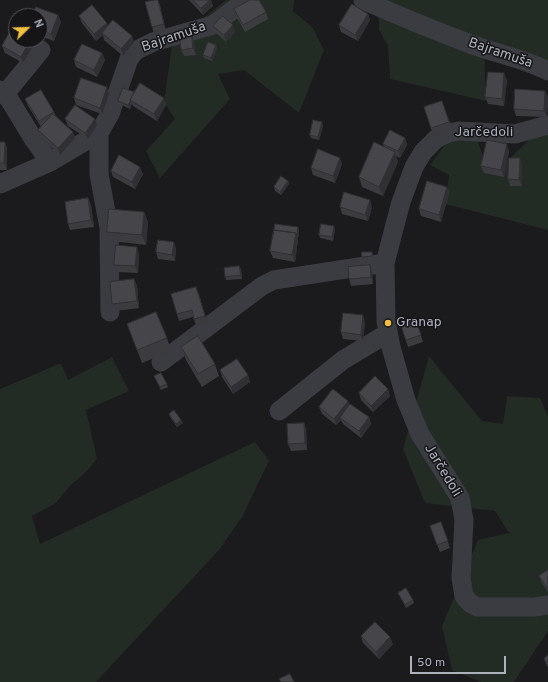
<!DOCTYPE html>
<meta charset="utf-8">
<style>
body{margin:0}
#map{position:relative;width:548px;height:682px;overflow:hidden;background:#1b1a1d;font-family:Overpass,sans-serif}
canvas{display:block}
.north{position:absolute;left:8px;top:8px;width:40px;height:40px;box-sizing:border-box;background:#151518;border:1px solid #52535a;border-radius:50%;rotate:67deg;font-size:11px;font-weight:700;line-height:16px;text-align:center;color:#adb1bc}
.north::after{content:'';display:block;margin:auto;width:14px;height:18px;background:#f0bf3f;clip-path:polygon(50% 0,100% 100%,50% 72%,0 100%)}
.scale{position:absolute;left:410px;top:656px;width:96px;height:18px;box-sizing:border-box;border:2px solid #adb1bc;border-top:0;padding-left:5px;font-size:12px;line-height:14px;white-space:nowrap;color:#adb1bc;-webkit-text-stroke:3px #151518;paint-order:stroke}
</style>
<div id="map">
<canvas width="548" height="682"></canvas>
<div class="north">N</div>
<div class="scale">50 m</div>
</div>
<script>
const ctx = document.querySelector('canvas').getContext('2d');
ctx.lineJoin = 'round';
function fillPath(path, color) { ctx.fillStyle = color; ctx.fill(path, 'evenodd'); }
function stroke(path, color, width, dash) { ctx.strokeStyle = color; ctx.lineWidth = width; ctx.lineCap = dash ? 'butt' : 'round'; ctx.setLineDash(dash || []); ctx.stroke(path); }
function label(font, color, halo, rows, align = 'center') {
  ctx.font = font + ' Overpass,sans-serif'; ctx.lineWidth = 3; ctx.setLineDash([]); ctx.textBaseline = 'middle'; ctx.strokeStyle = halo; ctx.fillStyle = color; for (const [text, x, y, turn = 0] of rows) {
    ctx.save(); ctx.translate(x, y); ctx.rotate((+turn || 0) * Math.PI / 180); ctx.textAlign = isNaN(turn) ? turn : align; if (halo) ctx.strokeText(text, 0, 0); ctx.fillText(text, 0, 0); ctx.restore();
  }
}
fillPath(new Path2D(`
 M226,0H294L293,11L313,28L324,50L299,113L244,70L218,74L230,99L160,178L146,151L175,119L164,102L173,37L197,23Z
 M382,0H548V71L484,46L486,101L390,79L388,46L379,30L378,6Z
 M548,129V230L445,204L449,175L430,165L447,142L477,139L484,159L507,161L534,135Z
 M429,356L482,421L503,424L507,396L540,398L548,416V631L514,682H481L452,670L442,626L478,540L509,533L495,511L425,503L403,449Z
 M112,357L129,391L86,410L97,459L86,472L70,486L56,503L32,516L40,544L255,442L269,461L242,517L219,550L96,682H0V389L61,363L68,380Z`), '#222b24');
stroke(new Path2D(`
 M363,0C399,16 436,31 473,45C498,54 524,59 548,71
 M0,90L9,99L34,140L50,162
 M5,94L41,50
 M548,125L515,134L459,131L448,133L436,139L423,152L414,167L401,202L385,263L386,321L391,347L406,400L420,434L460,498L464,520L461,578L464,596L470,603L477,607H534L548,605
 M99,133V174L109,228L110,312
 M0,184L50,162L99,133L110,114L129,59L135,51L153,42L213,25L246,0
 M161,362L262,286L274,280L385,263
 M279,411L343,360L388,333`), '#3b3c42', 19);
fillPath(new Path2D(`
 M189,0H211L213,6L203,15Z
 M160,6L166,31L154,34L152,27Z
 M234,9L266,12L268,19L245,32L236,16Z
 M368,14L370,20L358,41L341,32L339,25Z
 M58,15L61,22L54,41L40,36V16Z
 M79,16L107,23L108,26L132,36L134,42L123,56L104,40L103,35L96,41L82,23Z
 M213,26L235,32L226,42L216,33Z
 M191,31L193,38L196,55L184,56L181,50Z
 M30,41L32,48L23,63L5,53L2,46Z
 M216,45L217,48L212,61L204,58L203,55Z
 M102,53L105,60L97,77L76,67L74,60Z
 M507,80L504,106L488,104L485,97Z
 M134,92L166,105L157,121L133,106L132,104L130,109L120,104L118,101Z
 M109,94L102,114L76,105L74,98Z
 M548,97L547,117L516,116L514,109Z
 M25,99L54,112L56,116L73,132L75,138L60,155L40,137L38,130L41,127L28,106Z
 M442,101L452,128L433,135L424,107Z
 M65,119H95L97,125L88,139L68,126Z
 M322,122L323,126L319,140L311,138L310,135Z
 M405,138L407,145L400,158L396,156L398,162L383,196L362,187L359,177L384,147L383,144Z
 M0,142H5L7,148V170H0Z
 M509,151L504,177L484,173L481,166Z
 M342,164L335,183L313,175L311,168Z
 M522,165V186H510L508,179Z
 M111,171L143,174L135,189L113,177Z
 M288,181L289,184L281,195L275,191L274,187Z
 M447,187L449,193L441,222L421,216L419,209Z
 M88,198L91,205L94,227L70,230L68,224Z
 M340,207H372L368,221L342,214Z
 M144,212L148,222L146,245L111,241L107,232Z
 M334,226L335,230L333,241L320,238L319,235Z
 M299,230L298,238H297L298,240L295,262L273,258L270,251Z
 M174,242L176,249L175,261L158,259L156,252Z
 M372,252L373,255L374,259L363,260L362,257Z
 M139,254L138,273L117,272L114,265Z
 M370,265L372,272L373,284L351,286L349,279Z
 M239,266L241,269L242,279L226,280L225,277Z
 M134,279L137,286L139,308L115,311L112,304Z
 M199,294L207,322L196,325L193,317L179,321L177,314Z
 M415,318L423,342L408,347L400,323Z
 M365,322L363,341L343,339L341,332Z
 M127,324L167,338L171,351L142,363Z
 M181,347L215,364L219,376L202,387L186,360Z
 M220,370L248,375L250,382L233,394L222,377Z
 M154,376L167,384L168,387L161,390Z
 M388,389L390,396L373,412L361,400L359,393Z
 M348,401L349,405L369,417L371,424L361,438L343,424L341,420L336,425L322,414L319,407Z
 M169,414L181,420L183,423L177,427L170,417Z
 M304,423L306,430L307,450L291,451L288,444Z
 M441,522L450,548L440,552L430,526Z
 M548,570V592L542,583L539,576Z
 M398,593L413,600L414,603L406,608Z
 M361,636L393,644L379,659L363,643Z
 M548,655V667L547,666L544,659Z`), '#3b3b40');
fillPath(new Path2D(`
 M158,0L160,6L166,31L164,24Z
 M210,0H211L213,6L203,15L201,8Z
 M368,14L370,20L358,41L355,35Z
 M58,15L61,22L54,41L51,34Z
 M107,23L110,30L102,33L103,35L96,41L94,34Z
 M233,25L235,32L226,42L224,35Z
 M191,31L193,38L196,55L193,48Z
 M132,36L134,42L123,56L121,49Z
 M30,41L32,48L23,63L21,57Z
 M216,45L217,48L212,61L211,58Z
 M102,53L105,60L97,77L94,70Z
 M504,73L507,80L504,106L502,99Z
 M107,87L109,94L102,114L100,108Z
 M545,91L548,97L547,117L544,111Z
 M164,98L166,105L157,121L154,114Z
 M130,100L132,104L130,109L128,105Z
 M95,119L97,125L88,139L85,133Z
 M322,122L323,126L319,140L318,137Z
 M73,132L75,138L60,155L58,148Z
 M405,138L407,145L400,158L398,151Z
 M5,142L7,148V170L4,163Z
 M507,144L509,151L504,177L501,170Z
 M395,152L398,162L383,196L379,187Z
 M340,158L342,164L335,183L333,176Z
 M520,158L522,165V186L519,180Z
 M140,167L143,174L135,189L132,182Z
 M288,181L289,184L281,195L280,192Z
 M447,187L449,193L441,222L439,215Z
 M88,198L91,205L94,227L91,220Z
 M370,200L372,207L368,221L365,215Z
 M144,212L148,222L146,245L142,235Z
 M334,226L335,230L333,241L332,237Z
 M298,227L299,230L298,238L297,235Z
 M296,233L298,240L295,262L292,255Z
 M174,242L176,249L175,261L172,255Z
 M137,247L139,254L138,273L135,266Z
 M370,265L372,272L373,284L371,277Z
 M239,266L241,269L242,279L241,275Z
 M134,279L137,286L139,308L137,301Z
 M196,287L199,294L207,322L205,316Z
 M363,315L365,322L363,341L361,335Z
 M248,375L250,382L233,394L231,387Z
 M388,389L390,396L373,412L371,406Z
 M348,401L350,408L340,418L341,420L336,425L334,419Z
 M369,417L371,424L361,438L359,431Z
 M181,420L183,423L177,427L176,424Z
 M304,423L306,430L307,450L305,443Z
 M390,637L393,644L379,659L376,652Z`), '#303034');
const building = new Path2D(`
 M155,0H158L164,24L152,27L145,2Z
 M193,0H210L201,8Z
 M250,0H259L266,12L243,25L234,9Z
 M352,4L368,14L355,35L339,25Z
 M92,5L107,23L94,34L79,16Z
 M36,7L58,15L51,34L40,30V16H32Z
 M223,16L233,25L224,35L213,26Z
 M113,20L132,36L121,49L102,33Z
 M11,30L16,33V40H28L30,41L21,57L2,46Z
 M191,31L193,48L181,50L179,33Z
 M208,42L216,45L211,58L203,55Z
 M82,44L102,53L94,70L74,60Z
 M488,72L504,73L502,99L485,97Z
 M81,78L107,87L100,108L74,98Z
 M140,83L164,98L154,114L130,100Z
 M123,88L134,92L130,100H131L128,105L118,101Z
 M515,89L545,91L544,111L514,109Z
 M41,90L54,112L39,121L25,99Z
 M442,101L449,122L431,128L424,107Z
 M75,105L95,119L85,133L65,119Z
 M53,114L73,132L58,148L38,130Z
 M313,120L322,122L318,137L310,135Z
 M390,130L405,138L398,151L383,144Z
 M487,140L507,144L501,170L481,166Z
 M0,142H5L4,163H0Z
 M374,142L395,152L379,187L359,177Z
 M318,149L340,158L333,176L311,168Z
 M119,155L140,167L132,182L111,171Z
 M509,158H520L519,180L508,179Z
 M281,176L288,181L280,192L274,187Z
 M427,181L447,187L439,215L419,209Z
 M344,192L370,200L365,215L340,207Z
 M88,198L91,220L68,224L65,202Z
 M109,209L144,212L142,235L107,232Z
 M275,224L298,227L297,235L296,234V233L274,230Z
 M321,224L334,226L332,237L319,235Z
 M274,230L296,233L292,255L270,251Z
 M158,240L174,242L172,255L156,252Z
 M116,245L137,247L135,266L114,265Z
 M362,252H372V256L362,257Z
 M370,265L371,277L349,279L348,267Z
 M239,266L241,275L225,277L224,268Z
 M134,279L137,301L112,304L110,282Z
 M196,287L205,316L194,319L192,310L177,314L171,294Z
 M156,312L167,338L137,350L127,324Z
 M343,313L363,315L361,335L341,332Z
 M415,318L421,335L406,340L400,323Z
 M198,336L215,364L198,374L181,347Z
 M237,359L248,375L231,387L220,370Z
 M161,373L167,384L160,387L154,376Z
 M375,376L388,389L371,406L359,393Z
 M333,389L348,401L334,419L319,407Z
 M350,404L369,417L359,431L340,418Z
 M174,410L181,420L176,424L169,414Z
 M304,423L305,443L288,444L287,424Z
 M441,522L448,541L437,545L430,526Z
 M548,570V589L539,576Z
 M406,588L413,600L405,605L398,593Z
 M375,622L390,637L376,652L361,636Z
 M548,655V663L544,659Z
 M290,674L294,682H281L279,679Z`);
fillPath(building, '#45454a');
stroke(building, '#303034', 1);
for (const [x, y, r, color] of [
 [388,323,4,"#f0bf3f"]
]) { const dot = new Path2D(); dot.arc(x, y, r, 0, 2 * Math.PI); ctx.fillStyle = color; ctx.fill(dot); stroke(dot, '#151518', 1.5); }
label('14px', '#adb1bc', '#151518', [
 ["Bajramuša",174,38,-19],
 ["Bajramuša",500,54,19],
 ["Jarčedoli",484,133],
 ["Jarčedoli",442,471,59]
]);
label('14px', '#adb1bc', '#151518', [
 ["Granap",396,323]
], 'left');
</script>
